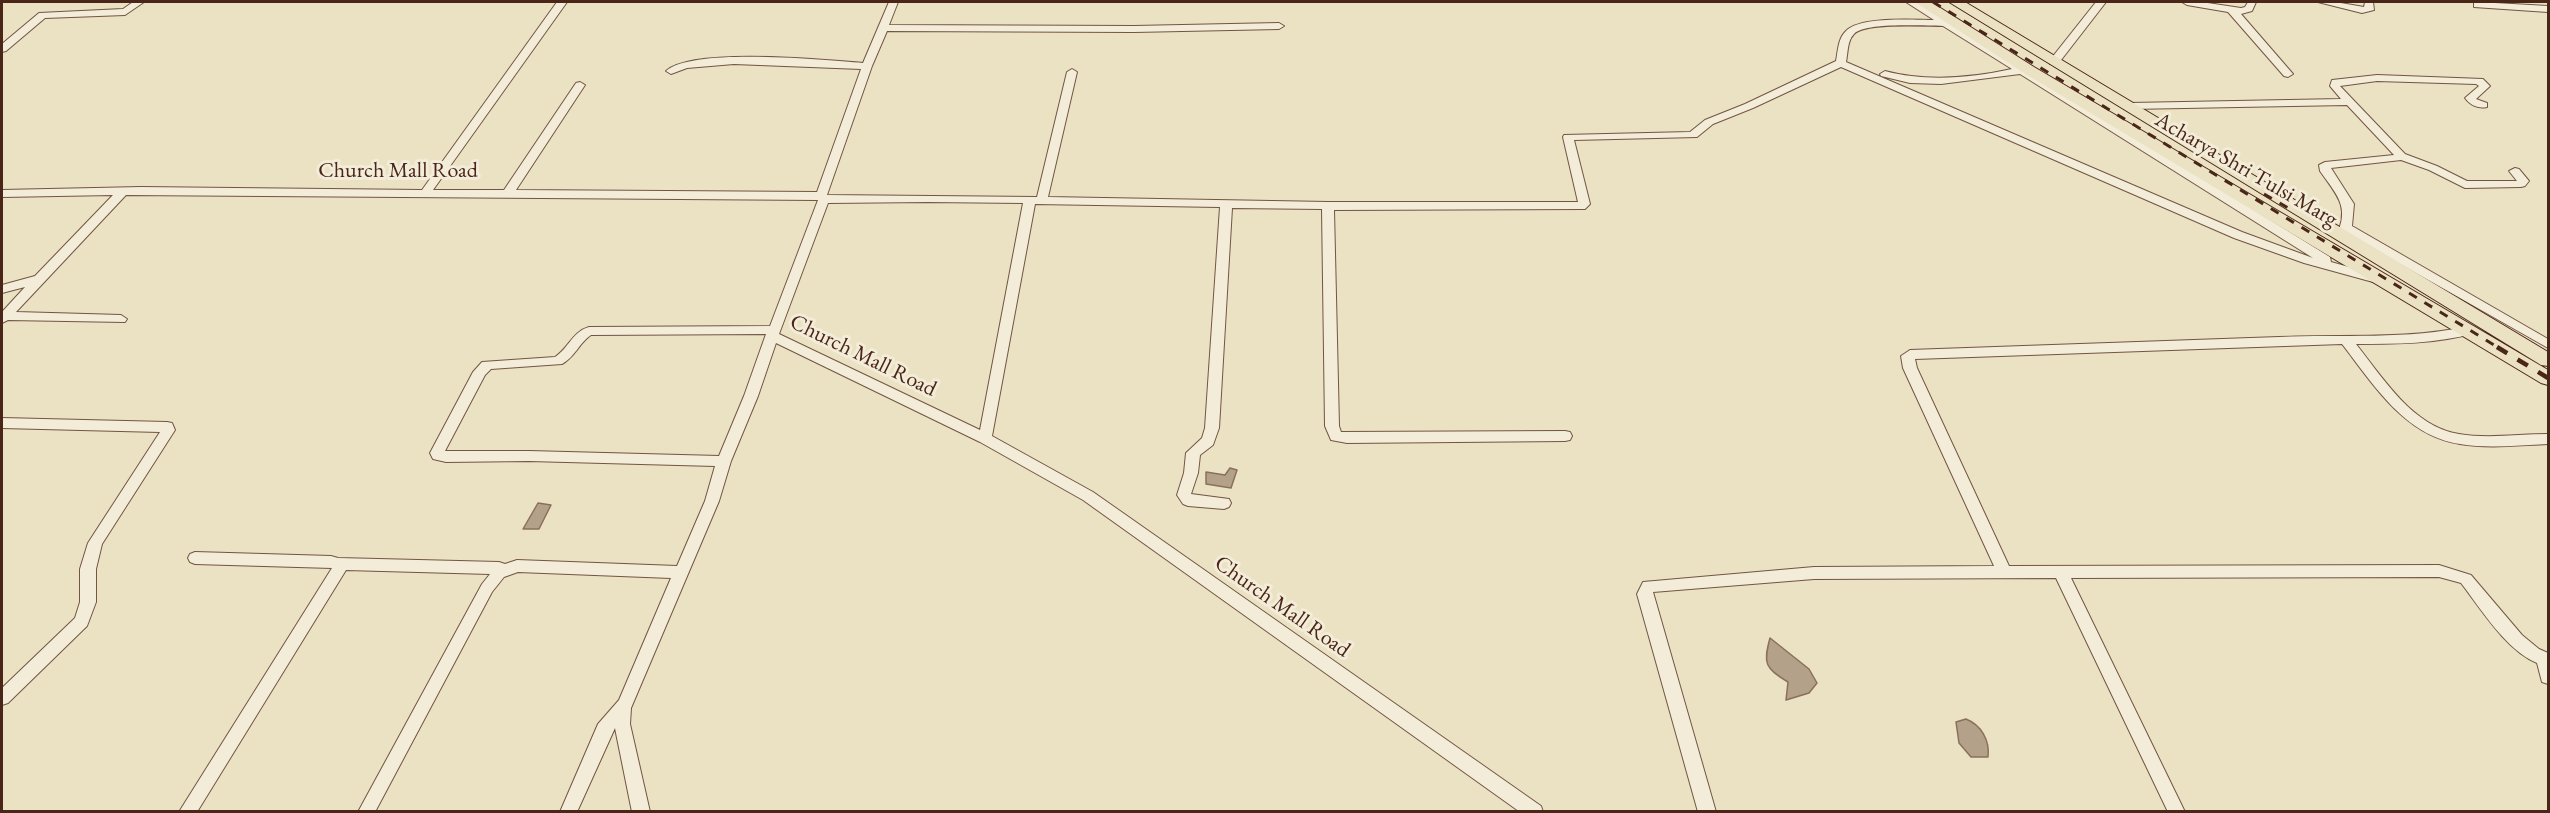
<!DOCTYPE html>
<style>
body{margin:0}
#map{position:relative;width:2550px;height:813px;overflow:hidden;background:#ebe1c3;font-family:"EB Garamond",serif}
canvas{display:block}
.frame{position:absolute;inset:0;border:3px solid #4a2618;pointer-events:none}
</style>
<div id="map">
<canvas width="2550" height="813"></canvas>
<div class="frame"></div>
</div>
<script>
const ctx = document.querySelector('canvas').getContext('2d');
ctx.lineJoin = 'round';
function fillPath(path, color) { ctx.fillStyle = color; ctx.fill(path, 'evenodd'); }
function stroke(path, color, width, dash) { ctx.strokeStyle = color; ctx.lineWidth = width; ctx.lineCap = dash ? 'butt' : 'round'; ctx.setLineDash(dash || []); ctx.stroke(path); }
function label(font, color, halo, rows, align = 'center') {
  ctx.font = font + ' "EB Garamond",serif'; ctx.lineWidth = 6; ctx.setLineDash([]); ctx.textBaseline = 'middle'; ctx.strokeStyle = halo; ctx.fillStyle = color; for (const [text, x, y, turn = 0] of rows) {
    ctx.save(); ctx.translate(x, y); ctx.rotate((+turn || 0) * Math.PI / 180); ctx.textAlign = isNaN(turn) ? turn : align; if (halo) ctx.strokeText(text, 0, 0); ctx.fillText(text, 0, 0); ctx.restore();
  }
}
const water = new Path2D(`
 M1230,468L1237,470L1231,488L1206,484V472L1225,475Z
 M538,503L551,505L539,529H523Z
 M1770,638L1809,669L1817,683L1809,693L1786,700L1788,682C1765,668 1763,664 1770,638Z
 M1966,719C1981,725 1990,740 1988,757H1971L1959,743L1956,722Z`);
fillPath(water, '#b4a189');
stroke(water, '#8a705c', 1.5);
const minor = new Path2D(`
 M133,2H144L125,15L45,18L6,51L2,52V44L39,13L123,9Z
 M557,2H567L433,190H504L576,83L580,82L585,85L516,190L817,192L861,69L734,64L687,68L671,74L666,71C693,47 824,60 863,63L889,2H898L889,25L1134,26L1279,23L1284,26L1279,29L1134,32L887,31L872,66L827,195L1037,197L1067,72L1072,69L1077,72L1048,197L1328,202H1578L1563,137L1564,135L1690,132L1705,120L1745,104L1836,61C1838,51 1838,38 1846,31C1860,16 1914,20 1934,20L1906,2H1917L2023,67L2030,68V72L2330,257L2331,262L2381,276L2383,279L2377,283L2373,282L2304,263L2234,238L1841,67L1753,108L1713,124L1697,137L1574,140L1590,204L1585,209L1334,210L1339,426L1341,432L1565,431L1570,432L1572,436L1570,440L1565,441L1347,443L1331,440L1325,426L1322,209L1232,208L1219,428L1213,445L1200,455L1198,473L1191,494L1229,499L1231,503L1229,507L1224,509L1188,506L1183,504L1177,495L1184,473L1186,453L1202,438L1205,428L1220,207L1035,204L992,436L1093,492L1541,806L1543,812H1520L1083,500L980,442L776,343L758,396L731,461L719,501L631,708L630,724L650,812H632L615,728L577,812H560L598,724L619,700L671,578L518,572L504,577L492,592L375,812H358L482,584L490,574L346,570L197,812H179L332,568L195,564L190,562L188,558L190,554L195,552L331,556L338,558L499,562L505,564L517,560L677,566L705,501L715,466L529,461L446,462L433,459L430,453L473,372L482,362L555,357C569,348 572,332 589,327L770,326L818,200L126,195L16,312L121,315L127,319L125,322L8,320L2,323V312L25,287L2,293V285L35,276L113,195L2,197V190L141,187L422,190ZM1943,26L2012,69C1971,78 1926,82 1885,71L1880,74L1881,76L1910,83L1941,84L2020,74L2313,258L2242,232L1846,62C1848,53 1847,41 1854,34C1865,22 1925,26 1943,26ZM928,202L1023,203L980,430L779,334L828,203ZM766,334L744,396L719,456L529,451H445L485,375L491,369L562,364C575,357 579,343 591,335Z
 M2096,2H2106L2058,64H2050V60Z
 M2182,2H2201L2241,8L2245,7L2248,2H2256L2252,11L2241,14L2293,74L2288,77L2284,76L2228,12L2187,5Z
 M2318,2H2335L2364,7L2365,2H2373L2374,10L2362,13Z
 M2477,2L2548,6V12L2474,7V3Z
 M2377,75L2483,79L2490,86L2476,99L2487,103V107C2478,109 2470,105 2465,98L2479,86L2476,84L2377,81L2340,86L2405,154L2437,166L2467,181H2517L2509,171L2515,168L2519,169L2529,181L2525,186L2521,187L2465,188L2429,170L2401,160L2331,168L2354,204L2352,226L2548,339V348L2349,235L2346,239H2338L2336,236C2351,207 2336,194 2320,171L2319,165L2325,162L2394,155L2347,105L2130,109L2125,106L2130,103L2341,99L2330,86L2332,80Z
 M2470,326L2475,327L2476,330L2475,333C2435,344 2397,344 2356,344C2383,378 2413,427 2459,434C2488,439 2519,434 2548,434V444C2520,445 2489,449 2460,444C2405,436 2374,385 2342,344L1915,359L1917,368L2009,566L2439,565L2471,575L2522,635L2539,649L2548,653V684L2542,682L2537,663C2506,650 2481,609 2461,583L2439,577L2071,578L2185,812H2168L2056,578L1814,579L1653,592L1716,812H1698L1637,594L1643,582L1814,567L1994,566L1903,368L1901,356L1910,350C2033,346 2156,341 2279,337C2343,334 2407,340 2470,326Z
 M2,418L167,422L172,423L175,430L102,544L96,569V602L87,626L8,703L2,705V688L75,618L80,602V569L88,543L160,432L2,428Z`);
const highway = new Path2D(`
 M1915,2H1931L2034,67L2548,370V385L2541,383L2024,73Z
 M1949,2H1965L2548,352V366L2541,365Z`);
stroke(minor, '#725543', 2);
stroke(highway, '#4a2618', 2);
fillPath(minor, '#f2ecd8');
fillPath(highway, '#ebe1c3');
stroke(new Path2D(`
 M1933,2L2499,348
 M2264,194L2290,209`), '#4a2618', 3, [9, 9]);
stroke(new Path2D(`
 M2497,347L2548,378`), '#4a2618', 4.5, [12, 12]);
label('22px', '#4a2618', '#f2ecd8', [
 ["Acharya Shri Tulsi Marg",2246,170,30],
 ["Church Mall Road",398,171],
 ["Church Mall Road",863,356,26],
 ["Church Mall Road",1282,607,35]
]);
</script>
